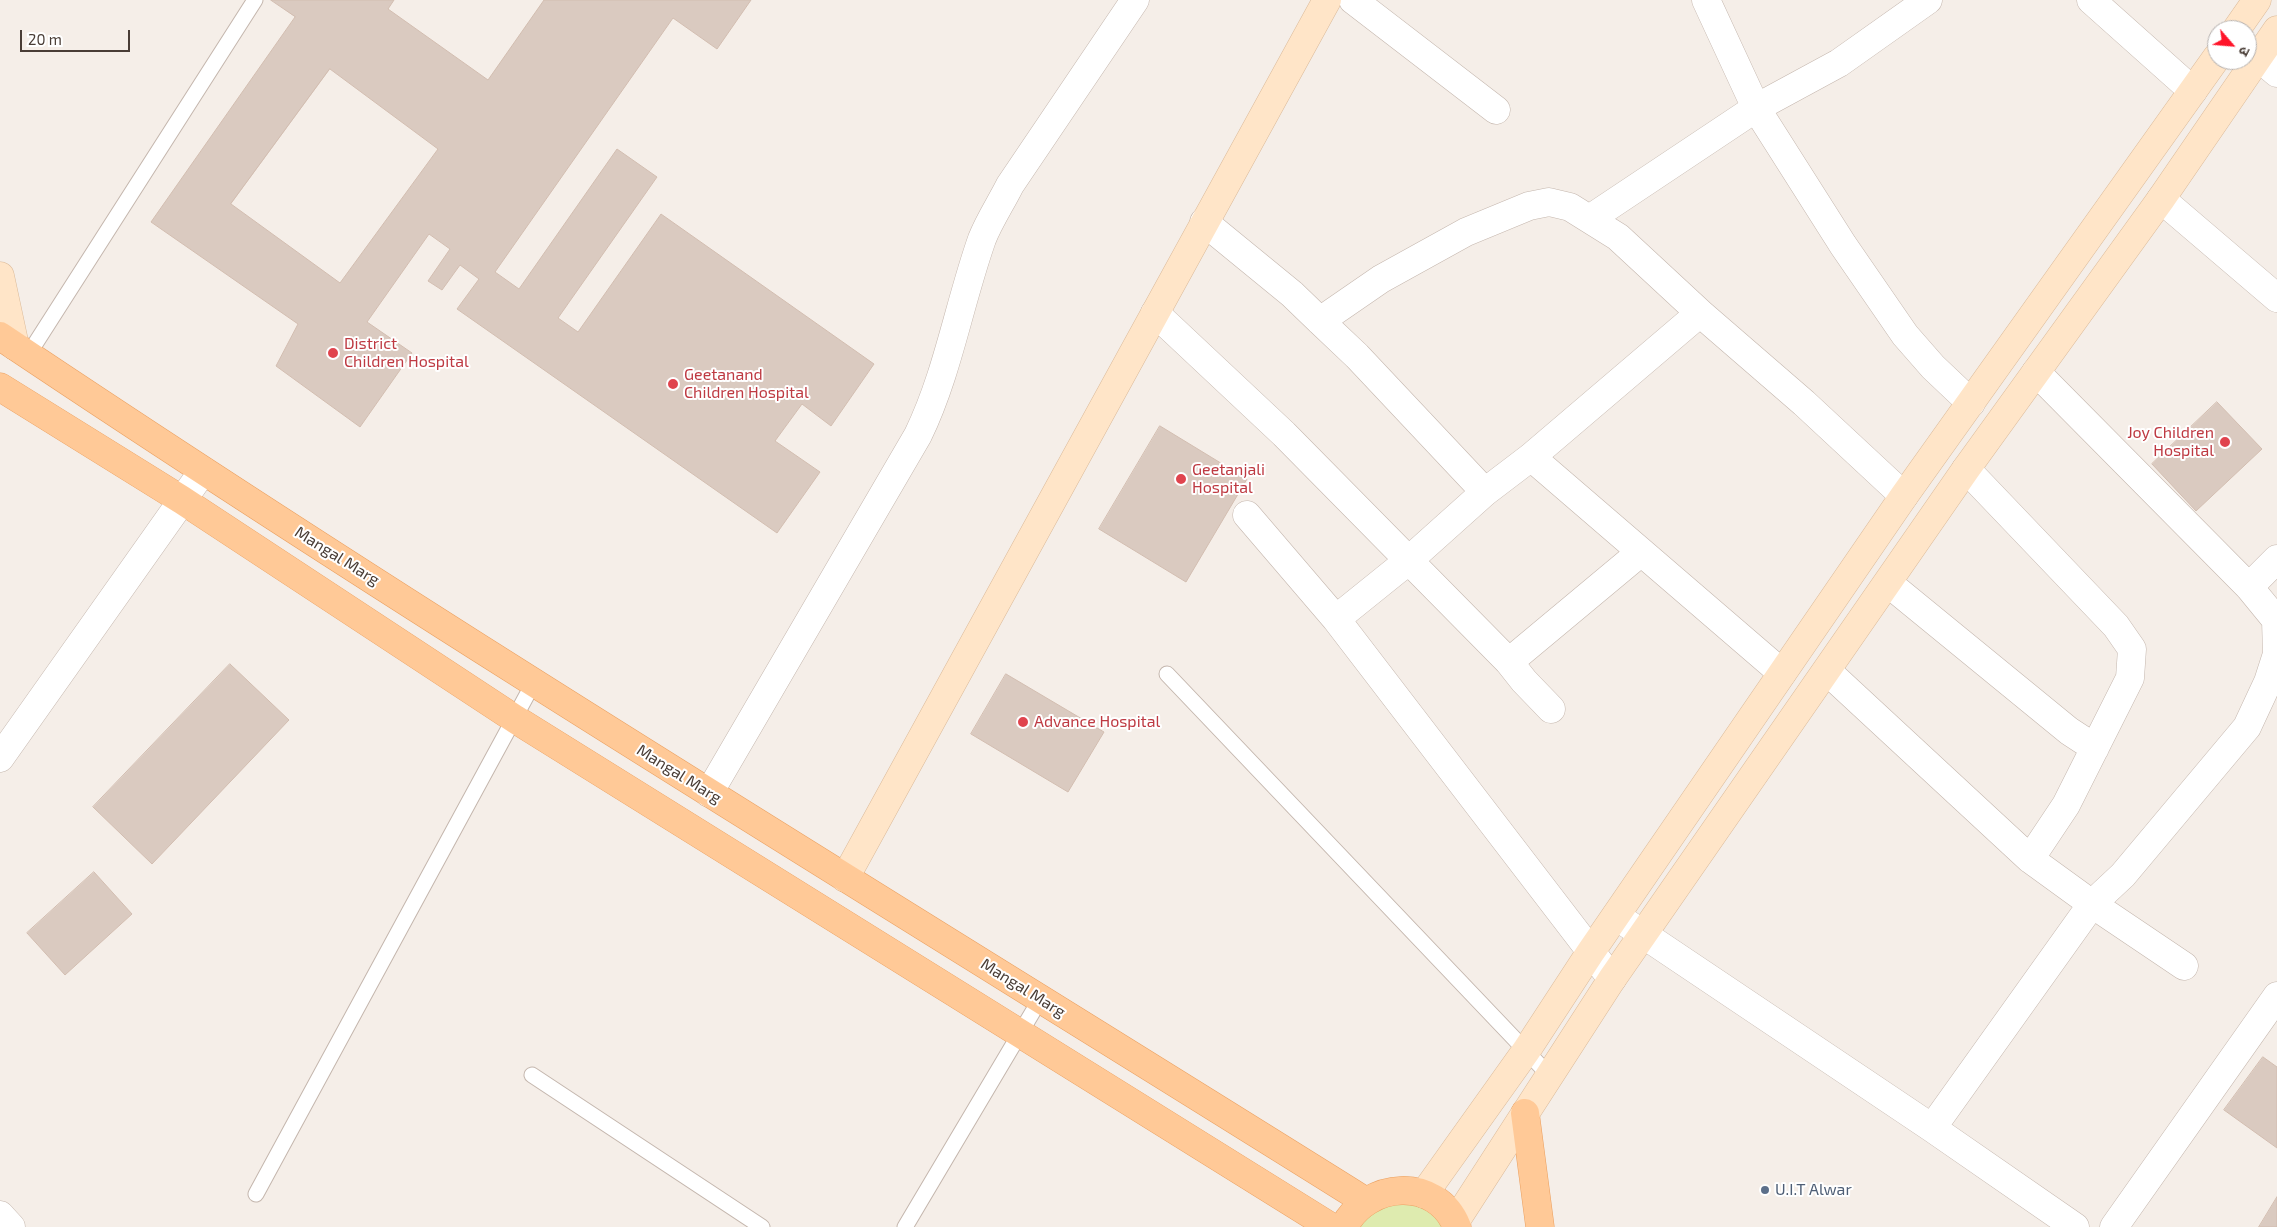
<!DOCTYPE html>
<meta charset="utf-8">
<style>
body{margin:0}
#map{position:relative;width:2277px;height:1227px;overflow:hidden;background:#f5eee8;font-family:"Exo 2","Noto Sans Devanagari",sans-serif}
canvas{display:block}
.north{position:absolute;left:2207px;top:20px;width:50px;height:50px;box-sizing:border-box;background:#fff;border:1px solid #b6b1af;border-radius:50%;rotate:117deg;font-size:14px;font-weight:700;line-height:20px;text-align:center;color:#493d36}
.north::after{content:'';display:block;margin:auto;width:18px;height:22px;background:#ff152a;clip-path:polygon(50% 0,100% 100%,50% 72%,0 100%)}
.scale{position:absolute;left:20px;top:30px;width:110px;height:22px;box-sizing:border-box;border:2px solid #493d36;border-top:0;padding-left:6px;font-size:15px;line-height:18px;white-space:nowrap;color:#493d36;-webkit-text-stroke:4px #fff;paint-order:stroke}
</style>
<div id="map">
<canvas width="2277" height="1227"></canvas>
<div class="north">उ</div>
<div class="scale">20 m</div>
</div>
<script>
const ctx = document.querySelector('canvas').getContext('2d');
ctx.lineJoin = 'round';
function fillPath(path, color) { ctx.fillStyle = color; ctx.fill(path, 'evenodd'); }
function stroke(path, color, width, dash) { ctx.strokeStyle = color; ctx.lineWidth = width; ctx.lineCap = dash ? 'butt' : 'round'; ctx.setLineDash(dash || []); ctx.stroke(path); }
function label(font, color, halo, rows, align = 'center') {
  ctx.font = font + ' "Exo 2",sans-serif'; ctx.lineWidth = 4; ctx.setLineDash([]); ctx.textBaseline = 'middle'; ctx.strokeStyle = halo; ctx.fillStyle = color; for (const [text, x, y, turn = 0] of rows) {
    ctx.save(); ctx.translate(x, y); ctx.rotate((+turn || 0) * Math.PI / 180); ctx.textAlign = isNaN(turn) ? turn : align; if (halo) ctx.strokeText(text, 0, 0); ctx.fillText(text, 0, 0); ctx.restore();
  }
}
fillPath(new Path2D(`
 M1391,1188L1453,1227H1355Z`), '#deebaf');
const building = new Path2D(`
 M271,0H394L388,9L488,80L544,0H751L717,49L673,18L495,272L519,289L617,149L657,177L558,318L578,332L661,214L874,364L831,426L802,404L775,441L820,472L777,533L457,309L479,279L460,265L442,290L428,281L450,249L429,234L367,322L412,353L360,427L276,366L298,324L151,222L295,17ZM330,69L438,149L340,283L231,204Z
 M2217,402L2262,449L2196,511L2152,464Z
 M1160,426L1247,479L1186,582L1099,529Z
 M230,664L289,720L152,864L93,807Z
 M1006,674L1104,732L1068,792L971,734Z
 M94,872L132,914L65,975L27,933Z
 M2263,1057L2277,1067V1148L2224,1110Z
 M2277,1197V1227H2259Z`);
fillPath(building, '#dacac0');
stroke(building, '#d2bdb0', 1);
const lane = new Path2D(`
 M28,355L255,0
 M1167,674L1549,1075
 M532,1075L762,1227
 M256,1194L534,682
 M905,1227L1041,998`);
const street = new Path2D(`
 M1353,0L1496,110
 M1706,0L1756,108L1843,245L1905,335L1933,367L1971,403
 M2091,0L2193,91
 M2258,57L2277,73
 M2161,199L2277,298
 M1591,218L1756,108L1839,63L1928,0
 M1204,222L1292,294L1320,321L1357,356L1485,492
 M1155,313L1284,434L1509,662L1524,681L1551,709
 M1320,321L1381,279L1466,232L1529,206L1549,202L1570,207L1618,237L1700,313L1804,403L1904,496
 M1531,457L1782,673
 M1966,469L2116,626L2132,649L2130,678L2066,805L2030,859
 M1247,515L1336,619L1612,979
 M1888,583L2069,731L2095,748
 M2249,587L2277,559
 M1336,619L1408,561L1485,492L1531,457L1700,313
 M1509,662L1641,552
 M1827,671L2030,859L2092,904L2184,966
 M0,758L203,471
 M709,793L918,435C948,373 959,304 982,239C989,221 1001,203 1010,185L1135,0
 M1616,916L1932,1128L2075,1227
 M1932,1128L2092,904L2123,875L2247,727L2268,682L2277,654L2276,620L2249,587L2036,372
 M0,1215L11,1227
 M2114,1227L2277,996`);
const secondary = new Path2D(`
 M2236,30L2257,0
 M0,276L15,346
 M845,878L1327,0
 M1424,1194L1526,1051L1590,953L1904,496L2217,57
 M1455,1222L1612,979L1966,469L2161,199L2277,30`);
const primary = new Path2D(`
 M0,336C447,636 908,915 1365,1201
 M0,387L182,500L515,719L1331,1227
 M1525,1113L1540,1227
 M1344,1227C1367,1181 1437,1176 1457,1227`);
stroke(lane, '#c4b6ad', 17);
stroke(street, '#c4b6ad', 29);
stroke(secondary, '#dab998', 29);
stroke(primary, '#eaa061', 29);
stroke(lane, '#fff', 15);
stroke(street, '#fff', 28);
stroke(secondary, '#ffe5c8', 28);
stroke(primary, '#ffc997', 28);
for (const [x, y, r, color] of [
 [333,353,6,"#e0444e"],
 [673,384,6,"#e0444e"],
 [2225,442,6,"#e0444e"],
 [1181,479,6,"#e0444e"],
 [1023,722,6,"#e0444e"],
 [1765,1190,5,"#5c6f8a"]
]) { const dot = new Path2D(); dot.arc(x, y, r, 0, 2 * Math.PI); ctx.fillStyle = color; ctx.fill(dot); stroke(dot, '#fff', 2); }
label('16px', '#be3a42', '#fff', [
 ["District",344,344],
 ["Children Hospital",344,362],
 ["Geetanand",684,375],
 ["Children Hospital",684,393],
 ["Joy Children",2214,433,"right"],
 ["Hospital",2214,451,"right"],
 ["Geetanjali",1192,470],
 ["Hospital",1192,488],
 ["Advance Hospital",1034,722]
], 'left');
label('16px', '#493d36', '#fff', [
 ["Mangal Marg",337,556,32],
 ["Mangal Marg",679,774,32],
 ["Mangal Marg",1023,988,32]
]);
label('16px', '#4e5e75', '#fff', [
 ["U.I.T Alwar",1775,1190]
], 'left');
</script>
